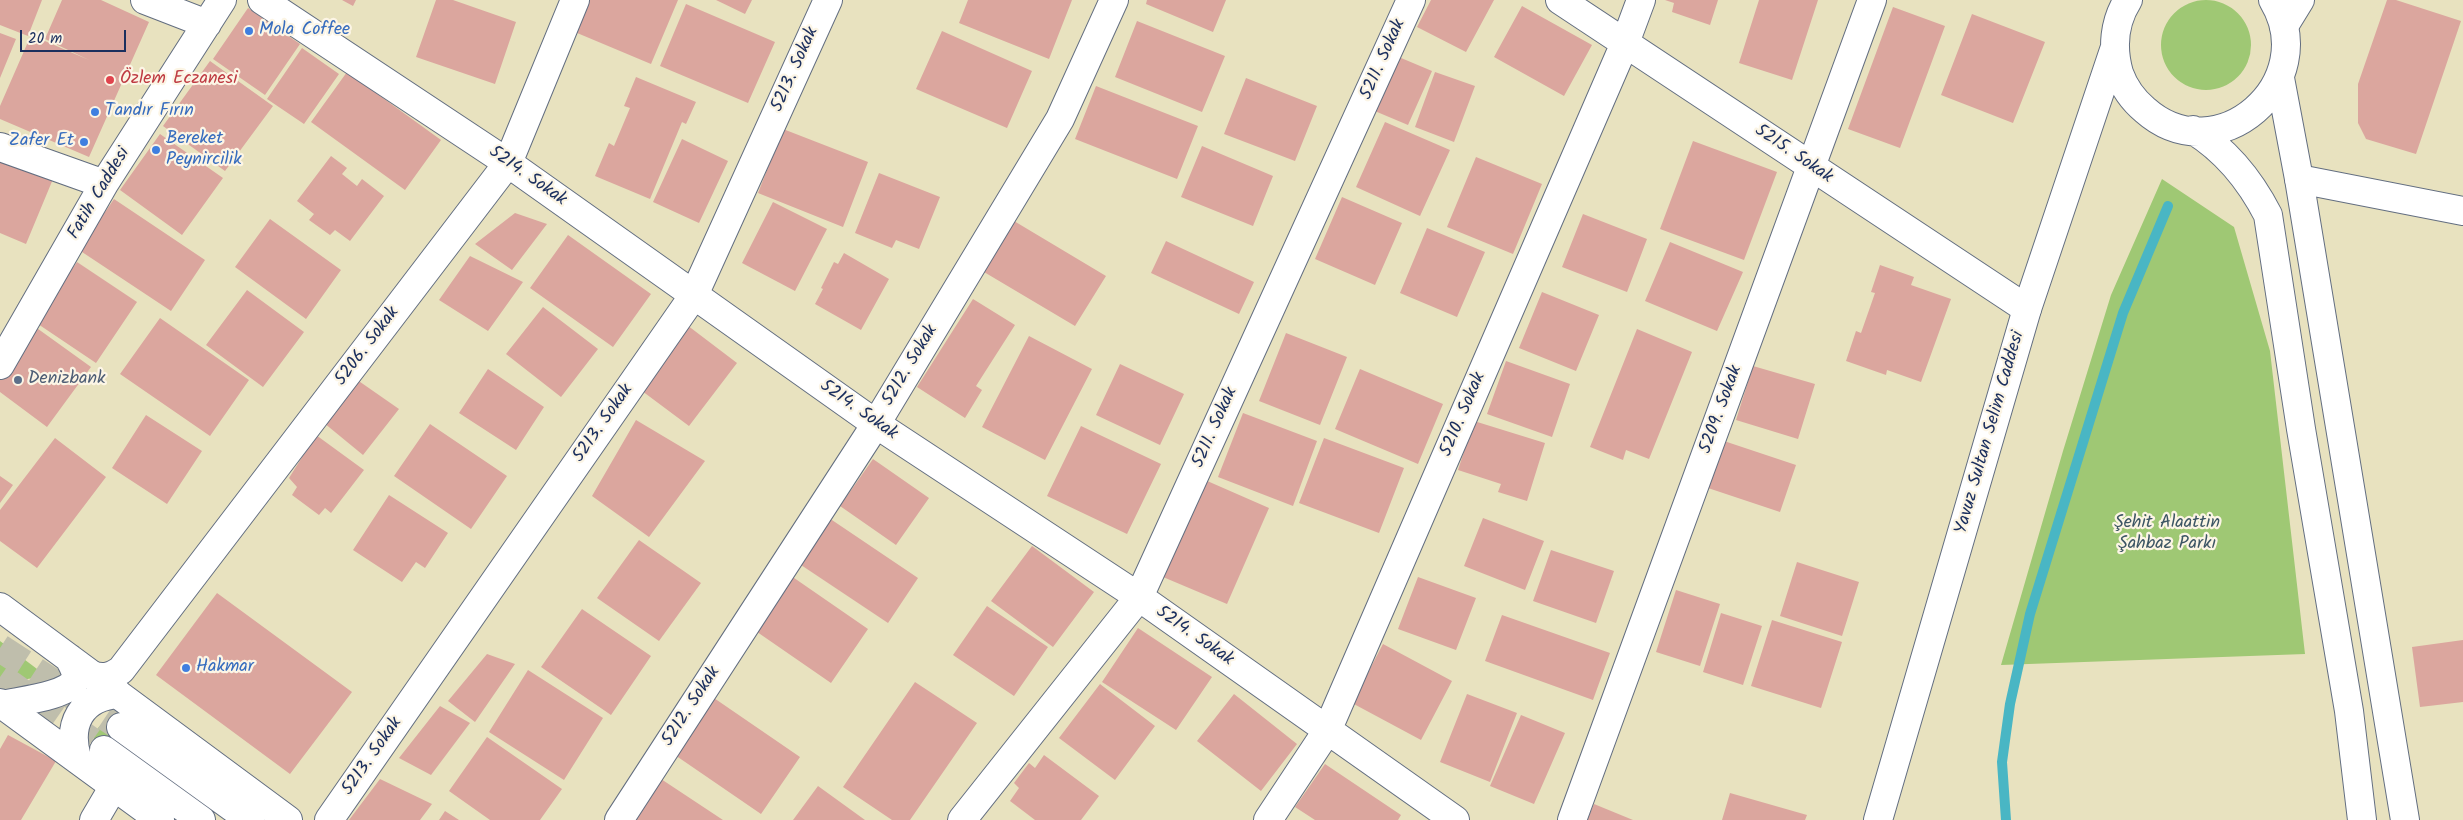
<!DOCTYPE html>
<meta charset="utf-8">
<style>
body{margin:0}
#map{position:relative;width:2463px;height:820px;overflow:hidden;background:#e8e2bf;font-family:Kalam,sans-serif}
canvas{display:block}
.scale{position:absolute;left:20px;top:30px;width:106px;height:22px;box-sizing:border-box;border:2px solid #1b2f5e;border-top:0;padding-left:6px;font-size:15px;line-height:18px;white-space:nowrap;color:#1b2f5e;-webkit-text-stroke:4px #fcf5e5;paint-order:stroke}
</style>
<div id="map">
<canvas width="2463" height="820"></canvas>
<div class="scale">20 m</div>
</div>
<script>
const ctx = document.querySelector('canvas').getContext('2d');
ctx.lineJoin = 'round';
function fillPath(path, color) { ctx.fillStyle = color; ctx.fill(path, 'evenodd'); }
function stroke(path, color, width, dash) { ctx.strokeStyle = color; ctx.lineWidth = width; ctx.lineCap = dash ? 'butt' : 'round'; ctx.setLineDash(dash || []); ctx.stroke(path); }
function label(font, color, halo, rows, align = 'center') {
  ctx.font = font + ' Kalam,sans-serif'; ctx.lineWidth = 4.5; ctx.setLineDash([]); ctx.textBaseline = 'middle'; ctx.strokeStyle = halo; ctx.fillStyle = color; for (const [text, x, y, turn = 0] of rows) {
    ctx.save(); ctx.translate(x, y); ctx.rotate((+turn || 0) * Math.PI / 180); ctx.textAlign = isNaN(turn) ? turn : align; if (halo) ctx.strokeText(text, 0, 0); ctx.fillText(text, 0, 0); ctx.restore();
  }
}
fillPath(new Path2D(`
 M2161 45a45 45 0 1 1 90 0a45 45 0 1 1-90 0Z
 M2162,179L2234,227L2270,351L2305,654L2001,665L2063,451L2111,295Z
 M0,641L45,675C31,680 15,681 0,677Z
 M104,722L117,723L137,736L118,767C102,753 81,741 104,722Z`), '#9fc874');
stroke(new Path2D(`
 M2006,820L2002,762L2010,704L2030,614L2123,313L2168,206`), '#49b6c4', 10);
fillPath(new Path2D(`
 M0,0H42L28,36L0,25Z
 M62,0H101L149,22L89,157L0,119V106L31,35L89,60L45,39Z
 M342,0H356L353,6Z
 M436,0H453L516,22L495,84L416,57Z
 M583,0H678L651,64L570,30Z
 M716,0H752L745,14Z
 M968,0H1072L1049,59L959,23Z
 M1147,0H1226L1213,32L1146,4Z
 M1431,0H1494L1466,52L1417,27Z
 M1665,0H1718L1710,25L1672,12L1674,3Z
 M1759,0H1818L1792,80L1739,63Z
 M2387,0H2396L2461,21L2416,154L2366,139L2358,123V84Z
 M686,4L775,42L748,103L660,66Z
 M1522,6L1592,45L1564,96L1494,57Z
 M1893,7L1945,26L1900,148L1848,129Z
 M248,8L300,44L265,95L213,59Z
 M1972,14L2045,42L2013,123L1941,95Z
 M1137,21L1225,56L1202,112L1115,77Z
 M942,31L1032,71L1007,128L916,89Z
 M0,33L16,39L0,78Z
 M302,48L339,74L304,124L267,99Z
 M1394,55L1432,71L1408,125L1370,109Z
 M210,61L273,106L225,171L163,126Z
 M347,72L441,140L405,190L311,122Z
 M1435,72L1475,86L1454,142L1415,127Z
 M636,77L696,102L686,124L682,122L650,199L595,176L609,143L614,146L630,108L624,106Z
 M1246,78L1317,106L1295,161L1224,134Z
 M1096,86L1198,126L1177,179L1075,139Z
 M1385,122L1450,150L1420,216L1356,187Z
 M783,129L868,162L843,227L758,193Z
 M160,134L223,178L182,235L120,190Z
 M682,139L728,161L699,223L653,202Z
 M1693,141L1777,172L1744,260L1660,229Z
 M1202,146L1273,176L1253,226L1181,197Z
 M331,156L347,168L342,174L357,186L362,179L384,196L350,241L335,230L330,235L309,220L314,214L297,201Z
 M0,157L53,179L26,244L0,233Z
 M1476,157L1542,184L1513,254L1447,227Z
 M879,173L940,197L919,249L896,240L892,248L855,233Z
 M1342,197L1402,223L1375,285L1315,259Z
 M114,199L205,260L171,311L79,250Z
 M773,202L827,229L795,291L742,263Z
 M515,213L547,224L512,270L475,244Z
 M1583,214L1647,239L1627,292L1562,267Z
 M270,219L341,270L306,319L235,267Z
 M1014,221L1106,276L1075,326L984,272Z
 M1427,228L1485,252L1457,317L1400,293Z
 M568,235L651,294L613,347L530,288Z
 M1166,241L1254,282L1239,314L1151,273Z
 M1670,242L1743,272L1717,331L1645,301Z
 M844,253L889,279L861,330L815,304L823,289L821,288L834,262L838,264Z
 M470,256L523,282L488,331L439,300Z
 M77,262L137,302L96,363L35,322Z
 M1880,265L1914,277L1911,285L1951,299L1921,382L1887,370L1886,375L1846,361L1856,331L1861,333L1875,293L1871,292Z
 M247,290L304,332L263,387L206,345Z
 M1542,292L1599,315L1576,371L1519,348Z
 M973,299L1015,325L976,386L982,390L965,418L917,387Z
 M543,307L598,349L561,397L506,354Z
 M160,318L249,380L210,436L120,374Z
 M683,322L737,363L689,426L634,385Z
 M34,326L91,367L47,427L0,392V371Z
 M1637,329L1692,352L1649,459L1626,450L1623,460L1590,447Z
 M1286,333L1347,357L1320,425L1259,401Z
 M1029,336L1092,369L1045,460L982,427Z
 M1506,361L1570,384L1552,437L1487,414Z
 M1120,364L1184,394L1160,445L1096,415Z
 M1753,366L1815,384L1798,439L1736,420Z
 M488,369L544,407L516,450L459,413Z
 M1360,369L1443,404L1418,464L1335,429Z
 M353,377L399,409L363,455L324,423Z
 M1243,413L1317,441L1293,506L1218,477Z
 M146,415L202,451L167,504L112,468Z
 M636,420L705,461L649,537L592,496Z
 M1474,421L1545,443L1527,501L1498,492L1501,484L1458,470Z
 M430,424L507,476L471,529L394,476Z
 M1081,426L1161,464L1127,534L1047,496Z
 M316,435L364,470L331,513L325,508L319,515L292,495L297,487L289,478Z
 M55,438L106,477L37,568L0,541V510Z
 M1324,438L1404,468L1379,533L1299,503Z
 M1724,441L1796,465L1780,512L1708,488Z
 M873,459L929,498L896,545L840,506Z
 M0,476L13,485L0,503Z
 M1205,480L1269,508L1227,604L1163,577Z
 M389,495L448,533L425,568L416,562L402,582L353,550Z
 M826,516L918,578L888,623L795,561Z
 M1483,518L1544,541L1525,590L1464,566Z
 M639,540L701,583L659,641L597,598Z
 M1032,546L1094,592L1053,647L991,601Z
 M1551,550L1614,571L1596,623L1533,601Z
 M1797,562L1859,582L1842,636L1780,616Z
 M784,571L868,629L831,683L747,625Z
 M1418,577L1476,598L1456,650L1398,629Z
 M1676,590L1720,604L1700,666L1656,652Z
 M217,593L352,692L290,774L156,675Z
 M987,606L1048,647L1014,696L953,655Z
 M582,609L651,656L611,715L541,667Z
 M1721,613L1762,626L1743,685L1703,672Z
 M1502,615L1610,653L1593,700L1485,661Z
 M1772,620L1842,642L1821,708L1751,686Z
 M1138,628L1212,677L1176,730L1102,682Z
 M2463,640V702L2420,707L2412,647Z
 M1383,644L1452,681L1421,740L1352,703Z
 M487,654L515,664L475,722L448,701Z
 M528,670L603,718L564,780L489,732Z
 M915,682L977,723L910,820H892L843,787Z
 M1100,684L1155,726L1115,780L1059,738Z
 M1234,694L1297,744L1261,791L1197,741Z
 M1467,694L1517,713L1490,782L1440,762Z
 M711,696L800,757L761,814L672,753Z
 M440,706L470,723L431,775L399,758Z
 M1521,715L1565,733L1534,804L1490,786Z
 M8,735L56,761L21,820H0V749Z
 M487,737L562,789L540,820H490L449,791Z
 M1044,755L1099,796L1081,820H1035L1010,801L1019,788L1014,783L1029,763L1035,768Z
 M1325,764L1401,815L1398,820H1315L1295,807Z
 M658,777L723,820H633Z
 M380,779L432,804L420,820H349Z
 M818,786L865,820H793Z
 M1730,793L1807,815L1805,820H1722Z
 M1594,804L1633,820H1587Z
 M445,811L459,820H439Z`), '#dba69e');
stroke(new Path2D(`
 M0,648L121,727
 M0,677L104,750`), '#bfbeac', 28, [28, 14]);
const minor = new Path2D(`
 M145,0L207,24
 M262,0L508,163L876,424L1139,597L1455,820
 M1560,0L2027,309
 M2284,26L2300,0
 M0,147L104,184
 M2299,179L2463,211
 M0,365L104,184L222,0
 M94,676C105,678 111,677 121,670L508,163L575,0
 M94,820L114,786
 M329,820L694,295L828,0
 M619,820L876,424L1060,119L1114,0
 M962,820L1139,597L1411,0
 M1268,820L1327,731L1625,43L1641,0
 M1572,820L1872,0`);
const major = new Path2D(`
 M2128,0C2114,22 2112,48 2119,73C2124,87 2133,100 2145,110C2217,174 2323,83 2273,0
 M2280,78L2299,179L2405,820
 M2193,130C2227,151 2250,180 2268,215L2301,429L2349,711L2362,820
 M0,607L288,820
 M0,703L160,820
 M2,705C18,701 69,696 75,680C78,673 72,664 69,658
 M121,727L250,820
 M104,750L201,820
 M77,758C67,724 81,697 118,694
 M1878,820L2027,309L2114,50`);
stroke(minor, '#636e80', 30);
stroke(major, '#636e80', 30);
stroke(minor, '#fff', 28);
stroke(major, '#fff', 28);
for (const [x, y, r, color] of [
 [249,31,5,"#3f7fe0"],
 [110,80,5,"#e0444e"],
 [95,112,5,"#3f7fe0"],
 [84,142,5,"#3f7fe0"],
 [156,150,5,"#3f7fe0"],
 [18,380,5,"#5c6f8a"],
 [186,668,5,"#3f7fe0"]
]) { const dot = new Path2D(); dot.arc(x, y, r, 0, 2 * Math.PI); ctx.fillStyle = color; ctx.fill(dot); stroke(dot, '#fcf5e5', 2); }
label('18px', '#366cbe', '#fcf5e5', [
 ["Mola Coffee",259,31],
 ["Tandır Fırın",105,112],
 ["Bereket",166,140],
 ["Peynircilik",166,161],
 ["Zafer Et",74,142,"right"],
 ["Hakmar",196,668]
], 'left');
label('18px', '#1b2f5e', '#fcf5e5', [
 ["5211. Sokak",1384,60,-66],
 ["5213. Sokak",796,70,-66],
 ["5215. Sokak",1793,155,34],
 ["5214. Sokak",527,177,35],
 ["Fatih Caddesi",100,194,-59],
 ["5206. Sokak",368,347,-53],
 ["5212. Sokak",911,366,-59],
 ["5209. Sokak",1722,410,-70],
 ["5214. Sokak",858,411,35],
 ["5210. Sokak",1464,415,-67],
 ["5213. Sokak",604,424,-55],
 ["5211. Sokak",1216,428,-66],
 ["Yavuz Sultan Selim Caddesi",1991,433,-74],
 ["5214. Sokak",1194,637,35],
 ["5212. Sokak",692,707,-57],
 ["5213. Sokak",373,757,-55]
]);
label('18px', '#be3a42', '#fcf5e5', [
 ["Özlem Eczanesi",120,80]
], 'left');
label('18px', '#4e5e75', '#fcf5e5', [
 ["Denizbank",28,380]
], 'left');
label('18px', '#3c5564', '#fcf5e5', [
 ["Şehit Alaattin",2167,524],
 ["Şahbaz Parkı",2167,545]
]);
</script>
